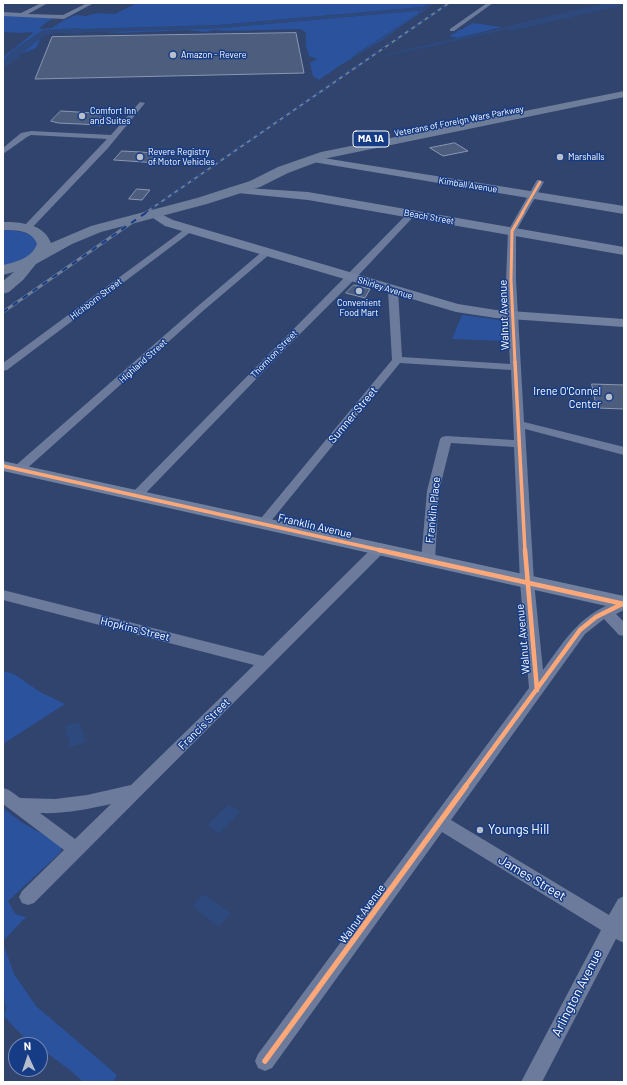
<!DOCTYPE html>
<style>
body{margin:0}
#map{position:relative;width:627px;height:1085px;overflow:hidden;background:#30446d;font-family:Barlow,sans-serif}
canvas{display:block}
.frame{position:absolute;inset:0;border:4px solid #fff;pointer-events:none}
.north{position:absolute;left:8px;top:1037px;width:40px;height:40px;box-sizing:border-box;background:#173c86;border:1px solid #748ab6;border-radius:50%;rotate:357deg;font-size:11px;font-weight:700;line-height:16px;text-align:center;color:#fff}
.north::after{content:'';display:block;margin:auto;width:14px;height:18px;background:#b7becc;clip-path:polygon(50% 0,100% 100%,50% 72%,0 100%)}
</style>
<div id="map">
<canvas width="627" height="1085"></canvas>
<div class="frame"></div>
<div class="north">N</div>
</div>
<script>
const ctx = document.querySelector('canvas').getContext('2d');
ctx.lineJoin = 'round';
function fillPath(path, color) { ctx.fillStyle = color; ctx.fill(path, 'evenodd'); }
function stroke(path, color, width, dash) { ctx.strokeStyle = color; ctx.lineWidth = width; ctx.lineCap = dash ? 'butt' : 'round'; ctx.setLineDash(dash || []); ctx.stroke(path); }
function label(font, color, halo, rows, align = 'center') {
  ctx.font = font + ' Barlow,sans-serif'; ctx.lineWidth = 3; ctx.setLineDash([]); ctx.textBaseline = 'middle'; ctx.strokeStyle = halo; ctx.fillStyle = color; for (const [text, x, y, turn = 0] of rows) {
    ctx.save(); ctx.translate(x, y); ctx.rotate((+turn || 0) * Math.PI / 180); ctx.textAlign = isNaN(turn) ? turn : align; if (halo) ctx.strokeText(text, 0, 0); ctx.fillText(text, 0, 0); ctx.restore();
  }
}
fillPath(new Path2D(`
 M137,3H429L423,7L219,25L53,30L42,36L36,48L22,54L9,64L3,65V57L33,33V32L20,33L3,32V14L53,18L39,28L42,29L52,28L64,20L76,15L86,16L97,13L115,14Z
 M425,10L381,41L339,66L319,80L313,76L310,63L317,59L309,56L306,46V33L301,29L226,31L214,30L206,32L188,30L122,33L101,32L221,28Z
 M473,23L502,27L461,37L456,38L449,36L457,32L458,30L464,29V28Z
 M3,229C12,230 43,233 36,248C33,253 28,257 24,259C18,262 10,264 3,266Z
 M462,315L501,320L502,341L452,339Z
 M3,671L14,674L40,692L65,704L3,744Z
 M3,808L21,822L55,841L61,847V852L8,901L15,914L26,917L3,941Z
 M3,943L14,974L36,1006L117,1075L113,1082H83L70,1070L40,1048V1045C28,1045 12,1024 4,1016L6,1009L3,990Z`), '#2a529d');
fillPath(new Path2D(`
 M429,3H437L425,10L221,28L68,33H50L49,31L219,25L423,7Z
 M613,3H624L554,19L545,21L542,19Z
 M526,23H531L519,27L377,58L407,49Z
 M79,722L86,742L70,747L65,726Z
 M229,804L240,812L219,834L207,825Z
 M204,894L231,914L219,927L192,906Z`), '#2d497e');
stroke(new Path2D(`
 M426,47L445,43
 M353,57L419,14L420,11`), '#2d497e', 1.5);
fillPath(new Path2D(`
 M607,3H623L619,6L511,31L506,28L511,25Z
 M79,28L82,29L84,31L82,33C72,36 59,31 48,35C33,40 16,64 3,67V60L14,49L43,30Z`), '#2d497e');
const building = new Path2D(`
 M296,33L304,73L35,79L52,37Z
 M61,111L94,113H111L101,125L58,123L51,121Z
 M455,143L468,151L443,156L430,148Z
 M122,151L141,152L165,154L158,163L114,160Z
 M137,189L150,190L142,200L129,199Z
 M354,285L370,289L365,298L346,293Z
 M592,384L624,385V409L597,408Z`);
fillPath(building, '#4d5d7e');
stroke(building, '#8a97b1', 1);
fillPath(new Path2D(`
 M41,3H48L28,14L63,15L87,3H94L64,19L3,16V12L21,13Z
 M487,3H493L454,31H450V29Z
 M140,102L145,103L108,148L29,231H23L22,229L23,227L107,139L31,135L27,137L3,154V148L21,133L31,131L111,135Z
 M537,180H540L544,182L516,231V280L524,422L624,447V455L525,429L534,582L543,670C568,636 581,612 624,599V610L616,614L624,622V636L619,635L604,619L585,634L451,820L609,915L618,899L624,896V943L616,939L542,1082H521L601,930L442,832L272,1068L265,1071L258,1068L255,1061L258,1054L529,688L520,582L514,447L451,443L439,491L435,560L433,563L428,565L423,563L421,560L427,491L440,439L442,437L446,436L514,440L511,370L400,363L267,526L263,527L259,526L257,523L392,360L388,290L390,288L393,287L398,290L402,357L510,364L506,280L508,231Z
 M409,212H415L416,214L354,280L293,341L141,498H133L131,495L133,492Z
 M189,226L193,229L192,231L7,370L3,371V363Z
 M267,249L270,250L271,252L270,254L204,310L23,472H15L13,469L15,466L198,306L264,250Z
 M379,545L384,546L386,549L384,552L34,903L28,905L22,903L19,897L22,891L64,850L3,804V788L9,790L20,798L55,799L87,795L131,785L254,665L3,600V590L263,656L374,546ZM111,804L75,839L40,813C65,814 88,809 111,804Z`), '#6c7b9b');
fillPath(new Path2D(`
 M311,156L624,206V214L307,161L306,159L307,157Z
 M232,187L308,192L624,247V255L308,200L228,192L226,190L228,188Z
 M153,210L173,220L458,304L496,310L624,319V327L496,318L456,312L165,226L147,214L149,211Z
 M3,461L624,596V610L3,471Z`), '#71809e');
fillPath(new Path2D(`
 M624,91V97L328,158L288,173L260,187L207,204L101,232L72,244L36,264L23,280L9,292L3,294V281L14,272L3,275V265C16,262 32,258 37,244C32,230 16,230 3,230V222C22,222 44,224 51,243L91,226L197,198L250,181L278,167L321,152Z`), '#6d7d9a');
const railFar1 = new Path2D(`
 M145,213L449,3`);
const rail = new Path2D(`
 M3,312L147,212`);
stroke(railFar1, '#6d7d9a', 2);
stroke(rail, '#6d7d9a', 3);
stroke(railFar1, '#173c86', 1.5, [4]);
stroke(rail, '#173c86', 2, [6]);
stroke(new Path2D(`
 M522,213L540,182`), '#fea87a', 2.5);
stroke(new Path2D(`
 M515,363L511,280L512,231L523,212`), '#fea87a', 3);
stroke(new Path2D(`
 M515,362L525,551
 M3,466L384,551`), '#fea87a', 3.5);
stroke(new Path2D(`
 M379,550L624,604
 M525,550L537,690
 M465,787L580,630L596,617L624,603`), '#fea87a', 4.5);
stroke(new Path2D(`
 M265,1061L466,786`), '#fea87a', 5.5);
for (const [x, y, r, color] of [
 [173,55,4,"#b7becc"],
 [82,116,4,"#b7becc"],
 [140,157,4,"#b7becc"],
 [560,157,4,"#b7becc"],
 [359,291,4,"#b7becc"],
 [609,397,4,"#b7becc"],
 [480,830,4,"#b7becc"]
]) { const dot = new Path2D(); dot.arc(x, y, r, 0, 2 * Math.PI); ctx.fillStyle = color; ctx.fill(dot); stroke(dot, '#173c86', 1.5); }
label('9px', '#fff', '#173c86', [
 ["Amazon - Revere",181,55],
 ["Comfort Inn",90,111],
 ["and Suites",90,121],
 ["Revere Registry",148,152],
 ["of Motor Vehicles",148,162],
 ["Marshalls",568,157],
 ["Convenient",359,303,"center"],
 ["Food Mart",359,313,"center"]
], 'left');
label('9px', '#fff', '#173c86', [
 ["Veterans of Foreign Wars Parkway",459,121,-11],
 ["Kimball Avenue",468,185,9],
 ["Beach Street",429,217,10],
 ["Shirley Avenue",385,288,17],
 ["Hichborn Street",96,299,-37],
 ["Thornton Street",274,354,-46],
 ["Highland Street",143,361,-42]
]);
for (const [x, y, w] of [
 [371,139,36]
]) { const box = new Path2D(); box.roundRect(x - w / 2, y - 8, w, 16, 3); ctx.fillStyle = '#173c86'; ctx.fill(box); stroke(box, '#fff', 1); }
label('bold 10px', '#fff', null, [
 ["MA 1A",371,139]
]);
label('11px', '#fff', '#173c86', [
 ["Walnut Avenue",504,315,-92],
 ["Sumner Street",353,415,-50],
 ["Franklin Place",433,510,-84],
 ["Franklin Avenue",315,526,13],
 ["Hopkins Street",135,629,14],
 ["Walnut Avenue",523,639,-95],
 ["Francis Street",204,724,-45],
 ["Walnut Avenue",362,914,-54]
]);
label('11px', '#fff', '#173c86', [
 ["Irene O'Connel",601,391],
 ["Center",601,404]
], 'right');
label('13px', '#fff', '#173c86', [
 ["Youngs Hill",488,830]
], 'left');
label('13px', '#fff', '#173c86', [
 ["James Street",532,878,31],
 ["Arlington Avenue",577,993,-63]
]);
</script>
